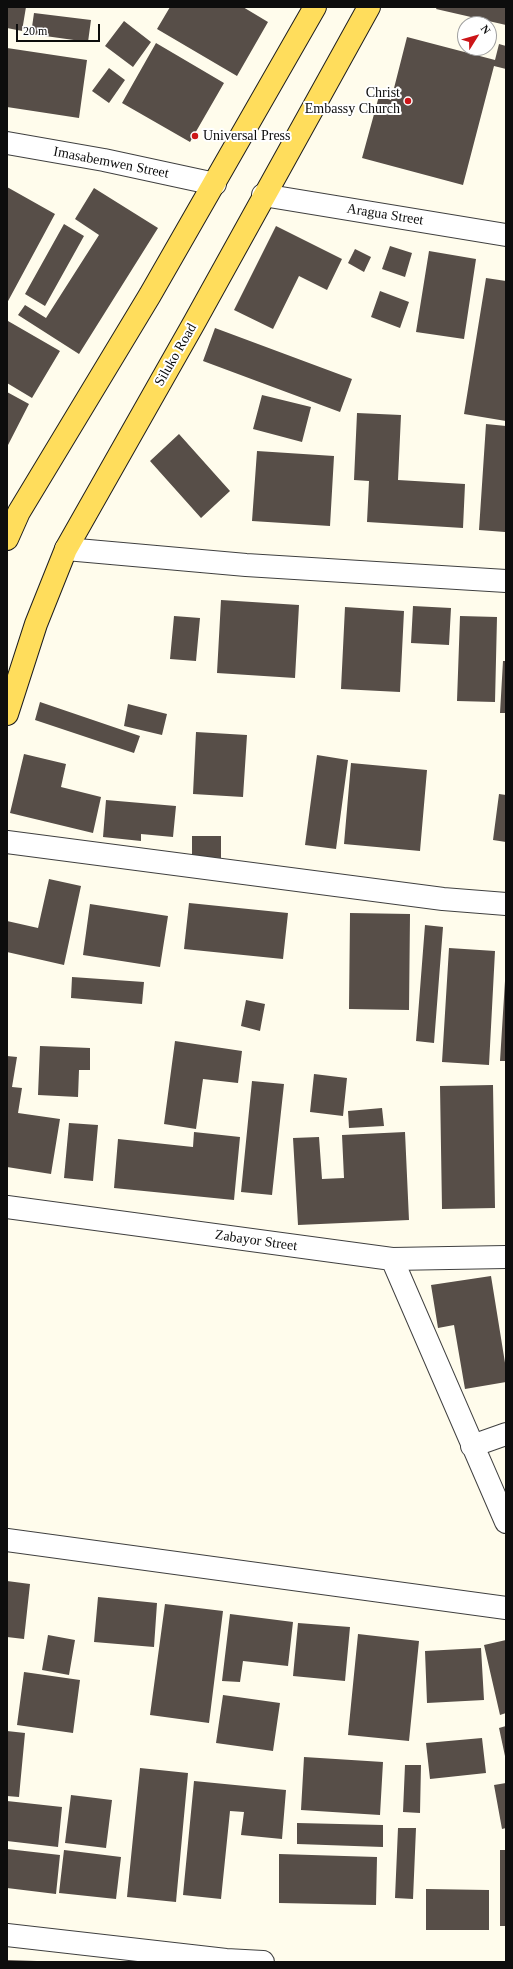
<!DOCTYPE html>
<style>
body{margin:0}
#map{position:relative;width:513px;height:1969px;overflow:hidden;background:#fffcec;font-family:Georgia,serif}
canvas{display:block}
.frame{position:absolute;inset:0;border:8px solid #0d0d0d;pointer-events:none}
.north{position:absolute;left:457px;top:16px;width:40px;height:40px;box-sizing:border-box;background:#fff;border:1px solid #9e9e9e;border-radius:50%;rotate:53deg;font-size:11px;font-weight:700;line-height:16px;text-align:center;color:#0d0d0d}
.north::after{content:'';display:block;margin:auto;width:14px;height:18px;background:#cc1518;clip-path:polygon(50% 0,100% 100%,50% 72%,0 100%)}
.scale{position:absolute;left:16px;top:24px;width:84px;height:18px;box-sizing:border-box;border:2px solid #0d0d0d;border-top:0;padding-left:5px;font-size:12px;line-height:14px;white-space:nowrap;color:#0d0d0d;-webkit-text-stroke:3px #fff;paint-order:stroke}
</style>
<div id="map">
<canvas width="513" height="1969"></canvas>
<div class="frame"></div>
<div class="north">N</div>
<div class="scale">20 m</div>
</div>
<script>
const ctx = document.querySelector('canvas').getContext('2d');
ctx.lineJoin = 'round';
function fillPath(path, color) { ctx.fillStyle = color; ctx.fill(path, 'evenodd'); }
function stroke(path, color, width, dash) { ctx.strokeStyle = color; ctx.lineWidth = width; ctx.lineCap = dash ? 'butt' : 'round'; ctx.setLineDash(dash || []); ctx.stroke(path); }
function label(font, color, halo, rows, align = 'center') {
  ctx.font = font + ' Georgia,serif'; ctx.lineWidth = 4; ctx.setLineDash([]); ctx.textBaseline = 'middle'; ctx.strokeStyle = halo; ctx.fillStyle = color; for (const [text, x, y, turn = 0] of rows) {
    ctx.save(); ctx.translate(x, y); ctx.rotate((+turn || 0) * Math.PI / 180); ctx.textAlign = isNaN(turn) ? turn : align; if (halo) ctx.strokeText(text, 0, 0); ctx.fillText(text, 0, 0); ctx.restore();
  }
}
fillPath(new Path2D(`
 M7,7H26L22,31L7,28Z
 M170,7H243L268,22L237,76L157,29Z
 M437,7H506V25L436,9Z
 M34,13L91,20L88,42L31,34Z
 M124,21L151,42L133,67L105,46Z
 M407,37L495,60L499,44L506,46V69L494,66L463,185L362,158L379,96L391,100Z
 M156,43L224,83L190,142L122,103Z
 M7,48L87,60L79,118L7,107Z
 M109,68L125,80L109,103L92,91Z
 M7,187L55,214L7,303Z
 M94,188L158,228L79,354L18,315L25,305L46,318L99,235L75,219Z
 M64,224L84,236L45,306L25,294Z
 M276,226L342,259L327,290L299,276L273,329L234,310Z
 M390,246L412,253L405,277L382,269Z
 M355,249L371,257L364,272L348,263Z
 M429,251L476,259L464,339L416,332Z
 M486,278L506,281V421L464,414Z
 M380,291L409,302L400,328L371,317Z
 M8,321L60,351L32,398L7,383Z
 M215,328L352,379L340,412L203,361Z
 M7,392L29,404L7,447Z
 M262,395L311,407L302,442L253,429Z
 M357,413L401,415L398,480L465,484L463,528L367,522L369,481L354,480Z
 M486,424L506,426L505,532L479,530Z
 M179,434L230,491L201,518L150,461Z
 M257,451L334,456L330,526L252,521Z
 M221,600L299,605L295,678L217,673Z
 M413,606L451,608L449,645L411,643Z
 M345,607L404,611L400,692L341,689Z
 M174,616L200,618L196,661L170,659Z
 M460,616L497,617L495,702L457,701Z
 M503,661H506V713H500Z
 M40,702L140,736L134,753L35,720Z
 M128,704L167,714L162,735L124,726Z
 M196,732L247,735L243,797L193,794Z
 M24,754L66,764L61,787L101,797L93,833L10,813Z
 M317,755L348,760L336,849L305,845Z
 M351,763L427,770L420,851L344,844Z
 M499,794L506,795V842L493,840Z
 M106,800L176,806L173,837L141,834V841L103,837Z
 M192,836H221V858L192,857Z
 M49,879L81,886L64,965L7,952V921L38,928Z
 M189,903L288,913L283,959L184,949Z
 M90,904L168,916L160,967L83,955Z
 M350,913L410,914L409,1010L349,1009Z
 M425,925L443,927L434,1043L416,1041Z
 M449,948L495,951L489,1065L442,1062Z
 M72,977L144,982L142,1004L71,998Z
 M505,981H506V1061H500Z
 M246,1000L265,1004L260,1031L241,1026Z
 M175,1041L242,1051L238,1083L203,1079L196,1129L164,1124Z
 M40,1046L90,1048V1070H79L78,1097L38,1095Z
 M7,1056L17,1057L12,1087L22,1088L18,1113L60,1119L51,1174L7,1167Z
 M314,1074L347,1078L343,1116L310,1112Z
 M252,1081L284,1084L272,1195L241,1192Z
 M493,1085L495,1208L442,1209L440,1086Z
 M382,1108L384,1126L349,1128L348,1111Z
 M69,1123L98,1125L93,1181L64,1178Z
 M194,1132L240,1137L234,1200L114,1188L118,1139L193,1147Z
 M405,1132L409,1220L298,1225L293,1138L319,1137L322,1179L344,1178L342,1135Z
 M491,1276L506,1369V1382L465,1389L454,1325L438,1328L431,1285Z
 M7,1581L30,1584L24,1639L7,1637Z
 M98,1597L157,1603L154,1647L94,1642Z
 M165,1604L223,1611L209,1723L150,1715Z
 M230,1614L293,1622L288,1666L243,1661L240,1682L222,1681Z
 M298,1623L350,1627L345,1681L293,1676Z
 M358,1634L419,1641L409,1741L348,1735Z
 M48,1635L75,1640L69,1675L42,1670Z
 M506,1640V1713L500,1715L484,1645Z
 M481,1648L484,1700L427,1703L425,1651Z
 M24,1672L80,1680L73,1733L17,1725Z
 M223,1695L280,1703L273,1751L216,1743Z
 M506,1726V1756H505L499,1728Z
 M7,1731L25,1733L19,1797L7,1796Z
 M482,1738L486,1773L430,1779L426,1743Z
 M304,1757L383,1762L380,1815L301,1810Z
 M405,1765H421L420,1813L403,1812Z
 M140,1768L188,1773L176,1902L127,1897Z
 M194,1781L286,1790L282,1839L241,1835L244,1812L230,1811L221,1899L183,1895Z
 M506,1783V1828L502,1829L494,1785Z
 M71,1795L112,1800L106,1848L65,1843Z
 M7,1801L62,1807L58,1847L7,1841Z
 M297,1823L383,1825V1847L297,1844Z
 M398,1828H416L413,1899L395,1898Z
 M7,1849L60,1855L56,1894L7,1888Z
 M64,1850L121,1857L116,1899L59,1893Z
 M500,1850H506V1926H500Z
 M279,1854L377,1857L376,1905L279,1903Z
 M426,1889L489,1890V1930H426Z
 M7,1960L37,1961V1962H7Z`), '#574e48');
const minor = new Path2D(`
 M7,143L104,160L215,184
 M263,195L506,235
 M66,549L246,565L506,581
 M7,842L443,899L506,904
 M7,1207L392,1259L506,1257
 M392,1259L506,1522
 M472,1446L506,1434
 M7,1540L506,1608
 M7,1935L226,1960L263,1962`);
const primary = new Path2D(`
 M7,539L19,512L150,295L315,7
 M7,714L36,624L66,549L194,323L369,7`);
stroke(minor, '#404040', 24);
stroke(primary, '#1e1e1e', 24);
stroke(minor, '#fff', 22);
stroke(primary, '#ffdd5c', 22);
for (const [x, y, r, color] of [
 [408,101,4,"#cc1518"],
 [195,136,4,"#cc1518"]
]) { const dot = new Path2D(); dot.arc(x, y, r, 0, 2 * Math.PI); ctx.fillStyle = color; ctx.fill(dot); stroke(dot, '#fff', 1.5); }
label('14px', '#0d0d0d', '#fff', [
 ["Christ",400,93],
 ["Embassy Church",400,109],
 ["Universal Press",203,136,"left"]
], 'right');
label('14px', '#0d0d0d', '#fff', [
 ["Imasabemwen Street",111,163,11],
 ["Aragua Street",385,215,9],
 ["Siluko Road",176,355,-60],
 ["Zabayor Street",256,1241,8]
]);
</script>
